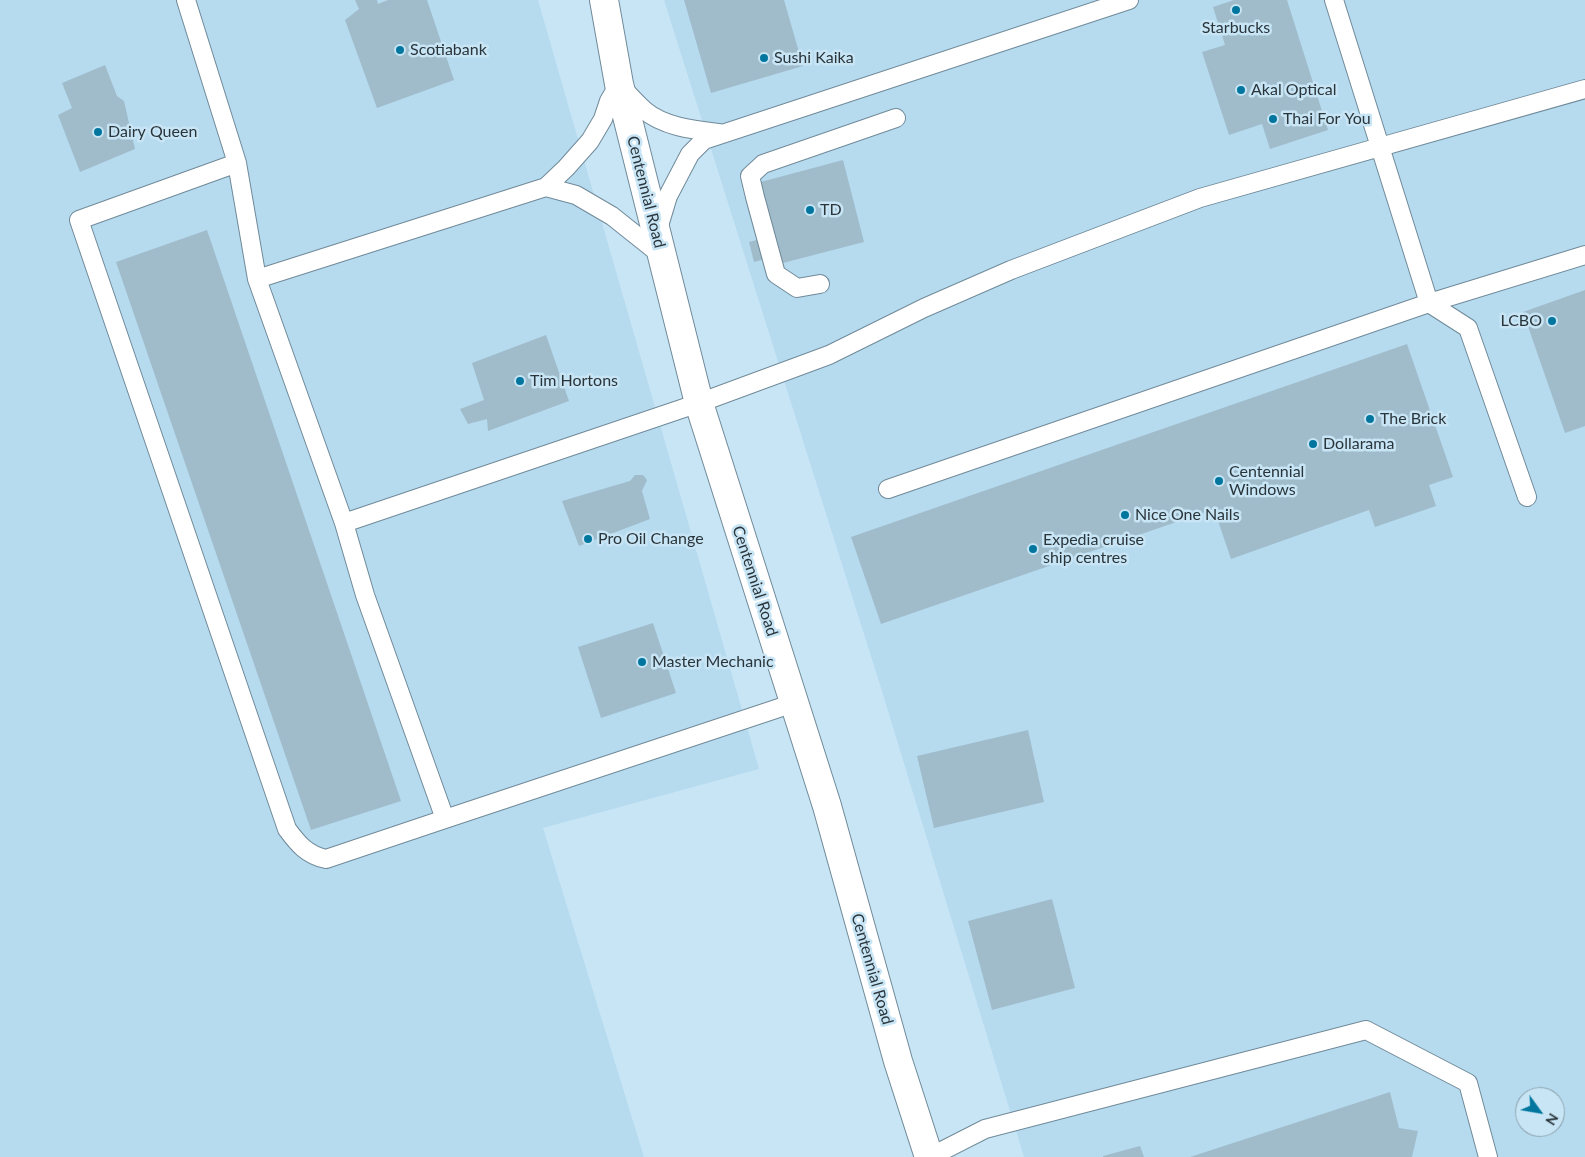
<!DOCTYPE html>
<style>
body{margin:0}
#map{position:relative;width:1585px;height:1157px;overflow:hidden;background:#c8e5f5;font-family:Lato,sans-serif}
canvas{display:block}
.north{position:absolute;left:1515px;top:1087px;width:50px;height:50px;box-sizing:border-box;background:#c8e5f5;border:1px solid #899fab;border-radius:50%;rotate:122deg;font-size:14px;font-weight:700;line-height:20px;text-align:center;color:#2a353b}
.north::after{content:'';display:block;margin:auto;width:18px;height:22px;background:#00769f;clip-path:polygon(50% 0,100% 100%,50% 72%,0 100%)}
</style>
<div id="map">
<canvas width="1585" height="1157"></canvas>
<div class="north">N</div>
</div>
<script>
const ctx = document.querySelector('canvas').getContext('2d');
ctx.lineJoin = 'round';
function fillPath(path, color) { ctx.fillStyle = color; ctx.fill(path, 'evenodd'); }
function stroke(path, color, width, dash) { ctx.strokeStyle = color; ctx.lineWidth = width; ctx.lineCap = dash ? 'butt' : 'round'; ctx.setLineDash(dash || []); ctx.stroke(path); }
function label(font, color, halo, rows, align = 'center') {
  ctx.font = font + ' Lato,sans-serif'; ctx.lineWidth = 5; ctx.setLineDash([]); ctx.textBaseline = 'middle'; ctx.strokeStyle = halo; ctx.fillStyle = color; for (const [text, x, y, turn = 0] of rows) {
    ctx.save(); ctx.translate(x, y); ctx.rotate((+turn || 0) * Math.PI / 180); ctx.textAlign = isNaN(turn) ? turn : align; if (halo) ctx.strokeText(text, 0, 0); ctx.fillText(text, 0, 0); ctx.restore();
  }
}
fillPath(new Path2D(`
 M0,0H538L759,769L543,828L644,1157H0Z
 M664,0H1585V1157H1024L881,688ZM1525,1097H1555V1127H1525Z`), '#b6dbef');
fillPath(new Path2D(`
 M355,0H377L378,4L388,0H427L454,80L377,108L345,20L359,9Z
 M684,0H784L803,66L711,93Z
 M1234,0H1287L1328,130L1270,149L1262,124L1229,135L1202,52L1225,45L1213,7Z
 M105,65L117,96L124,101L135,149L80,172L58,115L72,108L62,83Z
 M843,160L864,242L779,264L777,256L754,262L749,242L771,236L757,183Z
 M207,230L401,801L311,830L116,262Z
 M1585,290V426L1565,433L1523,312Z
 M546,335L569,401L488,431L487,419L468,424L460,409L484,400L472,363Z
 M1407,344L1453,477L1429,485L1436,506L1375,527L1369,510L1231,559L1214,509L881,624L851,537Z
 M635,475H643L647,480L642,491L650,519L579,546L562,501L630,481Z
 M653,623L676,693L601,718L578,647Z
 M1028,730L1044,802L934,828L917,756Z
 M1052,899L1075,988L992,1010L968,921Z
 M1390,1092L1399,1128L1418,1131L1412,1157H1190Z
 M1140,1146L1144,1157H1103V1156Z`), '#a0bccb');
const service = new Path2D(`
 M186,0L237,163L257,279L344,523L365,595L445,819L794,703
 M1334,0L1429,303L1468,328L1527,497
 M237,163L79,220L287,829C298,844 307,855 326,859L445,819
 M546,187L576,195L612,216L661,255
 M658,229L668,196L690,154L704,140L1129,0
 M257,279L546,187L566,168L590,141L603,119L609,101L619,84C627,93 635,102 644,110C664,127 694,130 719,133
 M820,284L797,288L776,274L755,197L750,176L763,164L896,118
 M888,489L1429,303L1585,255
 M344,523L699,403L829,355L924,308L1011,270L1200,198L1585,89
 M930,1157L985,1129L1366,1030L1468,1083L1488,1157`);
const tertiary = new Path2D(`
 M604,0L619,84L699,403L827,806L898,1061L929,1157`);
stroke(service, '#708a99', 20);
stroke(tertiary, '#708a99', 30);
stroke(service, '#fff', 18);
stroke(tertiary, '#fff', 28);
for (const [x, y, r, color] of [
 [1236,10,5,"#00769f"],
 [400,50,5,"#00769f"],
 [764,58,5,"#00769f"],
 [1241,90,5,"#00769f"],
 [1273,119,5,"#00769f"],
 [98,132,5,"#00769f"],
 [810,210,5,"#00769f"],
 [1552,321,5,"#00769f"],
 [520,381,5,"#00769f"],
 [1370,419,5,"#00769f"],
 [1313,444,5,"#00769f"],
 [1219,481,5,"#00769f"],
 [1125,515,5,"#00769f"],
 [588,539,5,"#00769f"],
 [1033,549,5,"#00769f"],
 [642,662,5,"#00769f"]
]) { const dot = new Path2D(); dot.arc(x, y, r, 0, 2 * Math.PI); ctx.fillStyle = color; ctx.fill(dot); stroke(dot, '#c8e5f5', 2); }
label('16px', '#2a353b', '#c8e5f5', [
 ["Starbucks",1236,28,"center"],
 ["Scotiabank",410,50],
 ["Sushi Kaika",774,58],
 ["Akal Optical",1251,90],
 ["Thai For You",1283,119],
 ["Dairy Queen",108,132],
 ["TD",820,210],
 ["LCBO",1542,321,"right"],
 ["Tim Hortons",530,381],
 ["The Brick",1380,419],
 ["Dollarama",1323,444],
 ["Centennial",1229,472],
 ["Windows",1229,490],
 ["Nice One Nails",1135,515],
 ["Pro Oil Change",598,539],
 ["Expedia cruise",1043,540],
 ["ship centres",1043,558],
 ["Master Mechanic",652,662]
], 'left');
label('16px', '#2a353b', '#c8e5f5', [
 ["Centennial Road",646,192,76],
 ["Centennial Road",755,581,72],
 ["Centennial Road",872,969,74]
]);
</script>
